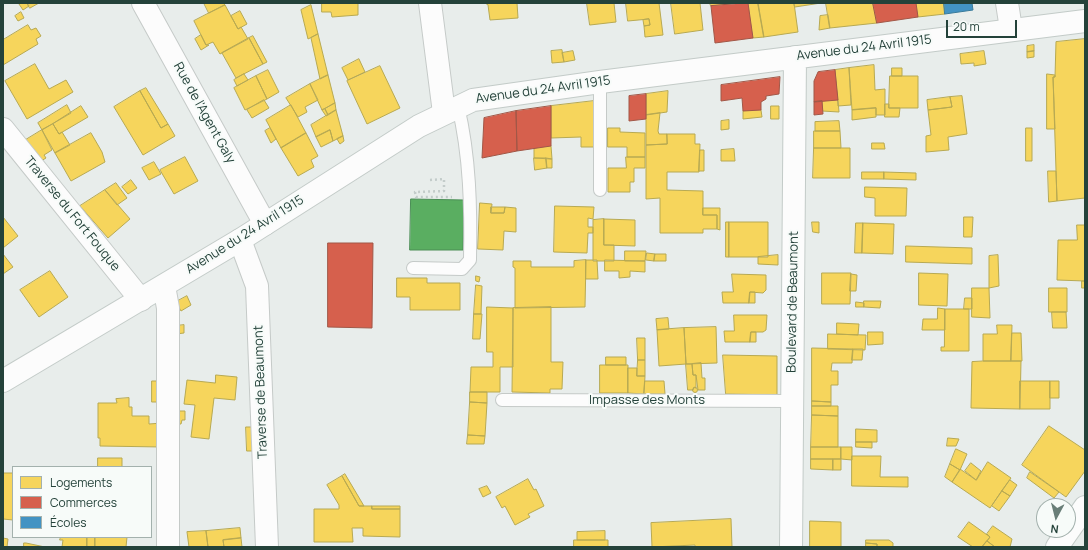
<!DOCTYPE html>
<meta charset="utf-8">
<style>
body{margin:0}
#map{position:relative;width:1088px;height:550px;overflow:hidden;background:#e8edeb;font-family:Manrope,sans-serif}
canvas{display:block}
.frame{position:absolute;inset:0;border:4px solid #24423a;pointer-events:none}
.legend{position:absolute;left:12px;top:466px;width:140px;height:72px;box-sizing:border-box;background:#f7fbf9;border:1px solid #a3b1ad;margin:0;padding:5px 7px;list-style:none;font-size:12px;color:#24423a}
.legend li{display:flex;align-items:center;gap:8px;height:20px}
.legend b{width:20px;border:1px solid #a3b1ad}
.north{position:absolute;left:1036px;top:498px;width:40px;height:40px;box-sizing:border-box;background:#f7fbf9;border:1px solid #a3b1ad;border-radius:50%;rotate:187deg;font-size:11px;font-weight:700;line-height:16px;text-align:center;color:#24423a}
.north::after{content:'';display:block;margin:auto;width:14px;height:18px;background:#697e78;clip-path:polygon(50% 0,100% 100%,50% 72%,0 100%)}
.scale{position:absolute;left:946px;top:20px;width:71px;height:18px;box-sizing:border-box;border:2px solid #24423a;border-top:0;padding-left:5px;font-size:12px;line-height:14px;white-space:nowrap;color:#24423a;-webkit-text-stroke:3px #f7fbf9;paint-order:stroke}
</style>
<div id="map">
<canvas width="1088" height="550"></canvas>
<div class="frame"></div>
<ul class="legend">
<li><b style="height:11px;background:#f6d55c"></b>Logements</li>
<li><b style="height:11px;background:#d6604d"></b>Commerces</li>
<li><b style="height:11px;background:#4393c3"></b>Écoles</li>
</ul>
<div class="north">N</div>
<div class="scale">20 m</div>
</div>
<script>
const ctx = document.querySelector('canvas').getContext('2d');
ctx.lineJoin = 'round';
function fillPath(path, color) { ctx.fillStyle = color; ctx.fill(path, 'evenodd'); }
function stroke(path, color, width, dash) { ctx.strokeStyle = color; ctx.lineWidth = width; ctx.lineCap = dash ? 'butt' : 'round'; ctx.setLineDash(dash || []); ctx.stroke(path); }
function label(font, color, halo, rows, align = 'center') {
  ctx.font = font + ' Manrope,sans-serif'; ctx.lineWidth = 4; ctx.setLineDash([]); ctx.textBaseline = 'middle'; ctx.strokeStyle = halo; ctx.fillStyle = color; for (const [text, x, y, turn = 0] of rows) {
    ctx.save(); ctx.translate(x, y); ctx.rotate((+turn || 0) * Math.PI / 180); ctx.textAlign = isNaN(turn) ? turn : align; if (halo) ctx.strokeText(text, 0, 0); ctx.fillText(text, 0, 0); ctx.restore();
  }
}
const homes = new Path2D(`
 M27,3H39L30,8Z
 M27,3L29,6L23,10L19,4Z
 M204,3H223L225,5L209,13Z
 M322,3H358V15L332,17L331,12H322Z
 M485,3H517L518,18L490,20L488,5Z
 M587,3H614L616,22L590,25Z
 M626,3H659L663,35L645,37L644,26L650,25L649,19L628,21Z
 M671,3H700L703,30L675,34Z
 M710,3H740L711,6Z
 M748,3H758L764,37L753,38Z
 M758,3H794L798,32L764,37Z
 M794,3H821L795,7Z
 M826,3H873L877,23L830,28Z
 M916,3H944L945,14L918,17Z
 M225,5L238,29L241,27L248,39L220,54L213,42L206,45L194,21Z
 M311,5L318,34L308,39L301,10Z
 M240,11L247,24L238,29L231,16Z
 M21,12L24,18L18,21L15,16Z
 M828,15L830,28L819,30L820,16Z
 M649,19L650,25L644,26L643,20Z
 M28,25L31,30L36,28L41,36L36,39L38,44L3,65V40Z
 M318,34L328,75L320,79L311,38Z
 M201,35L206,45H209L201,50L195,39Z
 M253,36L267,62L263,64L249,38Z
 M249,38L263,64L236,78L222,53Z
 M1085,39V198L1057,201L1053,77H1055L1056,42Z
 M1034,45V51L1027,52V46Z
 M562,50L564,62L552,63L551,51Z
 M573,51L575,60L564,62L562,53Z
 M984,51L986,64L974,66V63L961,64L960,54Z
 M1034,51V57L1027,58V52Z
 M359,59L365,72L348,80L342,68Z
 M35,64L49,89L66,80L73,92L27,119L5,81Z
 M874,65L875,90L885,89V115H876V108L852,110L849,68Z
 M380,66L400,108L367,124L347,81Z
 M849,68L851,105L838,106L835,70Z
 M892,68H902V76H892Z
 M268,70L279,92L267,99L256,76Z
 M244,74L248,80L237,86L234,80Z
 M1047,74L1055,75V77H1053L1055,129H1047Z
 M328,75L335,103L322,110L310,84Z
 M256,76L267,99L245,110L234,88Z
 M890,76H918V108H889Z
 M310,84L318,100L305,107L307,112L298,117L286,98Z
 M146,88L168,124L161,128L140,91Z
 M140,91L161,128L168,124L175,136L143,155L114,107Z
 M668,91L667,112L646,115V94Z
 M962,96L967,134L948,137L949,150L926,152V136L931,135L928,110L952,107L950,97Z
 M950,97L952,107L928,110L927,100Z
 M264,100L269,108L252,118L247,110Z
 M838,100L839,112L822,111V101Z
 M594,101V147H581V137L551,138V106Z
 M335,103L336,110L328,115L325,109Z
 M885,104H889V108H900L899,117H885Z
 M67,105L71,113L42,130L38,123Z
 M291,105L306,133L281,148L266,120Z
 M81,106L88,117L59,134L53,124Z
 M771,106H779V119H771Z
 M876,108V117L852,120V110Z
 M325,109L328,115L326,116L322,110Z
 M336,110L343,136L333,141L330,130L316,137L311,125Z
 M761,110L762,117L743,119V111Z
 M660,113L658,131L659,134H667V144L646,145V115Z
 M729,120V129L721,130V121Z
 M839,121L840,131H815V122Z
 M53,124L59,134L62,132L70,145L55,153L42,130Z
 M270,128L276,139L271,143L265,131Z
 M608,128H620V132L645,133V157H627V147H608Z
 M1026,128H1032V161H1026Z
 M42,130L52,150L44,155L46,158L41,161L24,141Z
 M330,130L333,141L321,147L316,137Z
 M814,131H840L841,148H814Z
 M91,133L102,152L105,162L71,181L55,153Z
 M306,133L318,156L311,160L314,167L298,176L281,148Z
 M667,134H695V144H700L699,172H667V190L703,191V215H717V229H703V233H660V198L646,199V145L667,144Z
 M343,136L344,141L340,144L337,139Z
 M872,143H884L885,149H872Z
 M551,146L552,159L534,158V148Z
 M814,148H850V178H813Z
 M734,149L735,161H721V150Z
 M700,150H704V171H699Z
 M185,157L198,181L174,194L160,170Z
 M626,157H645V168H634V182H630V192H608V168H626Z
 M534,158H546L547,168L535,170Z
 M546,158L552,159V168H547Z
 M154,162L161,174L149,180L142,168Z
 M1048,171H1056L1057,201L1049,202Z
 M862,172H884V179H862Z
 M884,172L916,173V180L884,179Z
 M131,180L137,188L128,194L122,187Z
 M116,183L127,198L117,205L105,190Z
 M865,187L907,188L906,216H875V198L865,197Z
 M105,190L130,219L108,238L80,206Z
 M480,203L492,204L491,213H504L505,207L516,208V232L504,231L503,250L478,249Z
 M555,206L594,207L593,219L588,218V227H593V233H588L587,253L554,252Z
 M491,207H505L504,213H491Z
 M703,208H720V230L717,229V215H703Z
 M3,217L18,236L3,248Z
 M964,217H973L972,237H964Z
 M604,219V245H614V261H593V220Z
 M604,219L635,220V246L604,245Z
 M726,222H729V257H726Z
 M729,222H768V257H729Z
 M812,222H819V233L813,232Z
 M856,223H863L862,253H855Z
 M863,223L894,224L893,254L862,253Z
 M1077,225H1085V281L1057,280L1058,240H1077Z
 M906,246L972,248V264L906,262Z
 M625,251H646L645,261H625Z
 M647,253L655,254L654,261L646,260Z
 M3,254L13,267L3,274Z
 M655,254H666V261H654Z
 M778,255V265L758,264V257Z
 M998,255L999,286L989,288V256Z
 M586,260L585,307L515,308V268L513,267V261H531V267H574V261Z
 M586,260H597L598,279H586Z
 M605,260L645,261V272L630,271V277L619,278V271H605Z
 M50,271L68,297L39,317L20,290Z
 M822,273H851L850,304H822Z
 M919,273L948,274L947,306L919,305Z
 M732,274L766,275V290L763,293L750,292L749,303H723L722,292H733Z
 M851,274L857,275L856,291H850Z
 M476,276L480,277L479,282L476,281Z
 M397,278H427V283H460V310H410V297H397Z
 M1082,281H1085V288H1082Z
 M476,285L482,286L481,314H474Z
 M972,288H989L990,318L972,317Z
 M1049,288H1067V312H1049Z
 M750,292H755V303H749Z
 M187,296L191,305L181,311L176,302Z
 M965,298H972V309H964Z
 M864,301H881L880,308L864,307Z
 M856,302L864,303V307H856Z
 M487,307L513,308V367H500V392H470L471,367H493V352H487Z
 M551,307V362H563L562,389H550V393L512,392L513,308Z
 M938,308L945,309V330H922L923,319H937Z
 M945,309H969V351H941V347H944Z
 M1052,312H1066L1067,328H1053Z
 M474,314H482L480,339H473Z
 M734,315H767L766,330L763,332H751L750,342H725L724,331H734Z
 M668,318L669,329L657,330L656,319Z
 M837,323L859,324L858,335L837,334Z
 M184,325V333L176,334V326Z
 M997,325H1012L1011,361H983V334H997Z
 M716,327L717,363L686,364L684,328Z
 M684,328L686,364L659,366L657,330Z
 M751,332H756V342H750Z
 M868,332H883V344L868,345Z
 M1012,333H1021L1022,361H1011Z
 M828,334L866,335L865,350L828,349Z
 M637,338H645V360H638Z
 M812,348L853,349L852,363H832L831,371H838V385H831V402L812,401Z
 M853,349H863L862,360H852Z
 M723,355L777,356V395L726,394Z
 M606,357H626V365H606Z
 M638,360H645V376H637Z
 M983,361H1021L1020,409L971,408L972,362Z
 M701,363L702,378H705V390H698L696,375H693L692,364Z
 M686,364H692L693,375H696V388L694,387L693,390H688Z
 M600,365H628V393H600Z
 M628,368H637V376H645L644,394L628,393Z
 M216,375L237,377L235,400L214,398L209,439L191,437L195,405L184,404L187,380L215,383Z
 M152,381H162V402H152Z
 M645,381H664L665,394H644Z
 M1020,381H1050V409H1020Z
 M1050,381H1059V398H1050Z
 M692.5 390a2.5 2.5 0 1 1 5 0a2.5 2.5 0 1 1-5 0Z
 M470,392H487V403L470,402Z
 M129,398V407H132V416H149V424L162,423V447L100,446V438H98V403H117L116,399Z
 M812,401L831,402V406H812Z
 M470,402L487,403L485,436L468,435Z
 M812,406H838V416L812,415Z
 M176,411H185V420H182L181,424H176Z
 M812,415L838,416V447H811Z
 M1049,426L1085,450V471L1066,497L1022,465Z
 M246,427H256L257,451H247Z
 M856,429L877,430V442H856Z
 M468,435L485,436L484,444H467Z
 M948,438L959,439L956,446H947Z
 M856,442H872V448L856,447Z
 M811,447H841V459H811Z
 M841,447H852V460L841,459Z
 M956,449L967,454L960,470L950,464Z
 M852,456H881L880,477H908V487L852,486Z
 M98,458H122V467H98Z
 M811,459H833V470L811,469Z
 M833,459H841V470H833Z
 M988,462L1011,478L990,508L952,482L960,469L976,480Z
 M971,463L981,471L976,480L965,471Z
 M950,464L960,470L952,482L945,477Z
 M1030,472L1059,492L1054,498L1027,478Z
 M3,473H13V520L3,519Z
 M345,474L364,506H359L342,476Z
 M342,476L359,506H372V509H400V537L363,536V528H352L353,542H314V509H339V505L327,485Z
 M528,479L534,490L536,489L544,506L528,514L530,517L515,525L505,506L502,508L496,497Z
 M1010,480L1017,485L1010,496L1002,491Z
 M487,486L491,493L483,497L479,489Z
 M1002,491L1010,496L999,511L992,506Z
 M372,506H400V509H372Z
 M731,519L732,547H695V545L652,547L651,523Z
 M810,521L841,522V547H810Z
 M969,522L990,537L982,547H973L958,537Z
 M993,526L1012,539L1010,547H995L987,541L990,537L987,534Z
 M240,528L241,538L223,540L224,547H208L206,531Z
 M206,531L208,547H189L187,532Z
 M605,531V540H577V532Z
 M61,537H87V547H62L63,540H60Z
 M87,537H95V547H87Z
 M95,537H127L126,547H95Z
 M3,538L8,539L7,547H3Z
 M241,538L242,547H224L223,540Z
 M574,540H608V547H574Z
 M866,540H889L893,543V547H877V544L866,543Z
 M987,541L995,547H982Z
 M24,543H26L45,547H24Z
 M866,543L877,544V547H866Z`);
fillPath(homes, '#f6d55c');
stroke(homes, '#b7a952', 1);
const shops = new Path2D(`
 M748,3L753,38L715,43L711,6Z
 M873,3H916L918,17L877,23Z
 M835,70L838,100L814,102V81L818,72Z
 M780,77L779,94L766,96V99L761,102V110L743,111L742,98L721,101V85Z
 M646,94V119L629,121V96Z
 M822,101L823,114L814,115V102Z
 M551,106V146L517,151L516,111Z
 M516,111L517,151L482,158L484,118Z
 M328,243H373L372,328L328,327Z`);
fillPath(shops, '#d6604d');
stroke(shops, '#a15747', 1);
const schools = new Path2D(`
 M944,3H972L973,10L945,14Z`);
fillPath(schools, '#4393c3');
stroke(schools, '#3a7b9a', 1);
const public = new Path2D(`
 M411,199L464,200L463,250H410Z`);
fillPath(public, '#5aae61');
stroke(public, '#4a8e55', 1);
const lane = new Path2D(`
 M600,190V82
 M413,268L462,269L470,260C471,208 470,157 458,106
 M502,400L792,401`);
const street = new Path2D(`
 M143,3L265,224
 M430,3L444,113
 M1007,3L1011,29
 M3,129L141,300
 M240,240L257,286L267,547
 M164,286L168,308V547`);
const secondary = new Path2D(`
 M3,381L240,240L419,126L473,100L600,82L1085,21
 M791,547L795,57
 M1057,547L1085,507`);
stroke(lane, '#c5cac8', 14);
stroke(street, '#c5cac8', 24);
stroke(secondary, '#c3cbc8', 24);
stroke(new Path2D(`
 M430,180L444,179V191L415,192L416,197H452`), '#c3ccca', 2.5, [2, 3]);
stroke(lane, '#fcfcfc', 12);
stroke(street, '#fcfcfc', 22);
stroke(secondary, '#fcfcfc', 22);
label('13px', '#24423a', '#f7fbf9', [
 ["Avenue du 24 Avril 1915",864,48,-7],
 ["Avenue du 24 Avril 1915",543,90,-8],
 ["Rue de l'Agent Galy",204,113,61],
 ["Traverse du Fort Fouque",72,214,51],
 ["Avenue du 24 Avril 1915",245,235,-32],
 ["Boulevard de Beaumont",793,302,-89],
 ["Traverse de Beaumont",261,392,-92],
 ["Impasse des Monts",647,400]
]);
</script>
